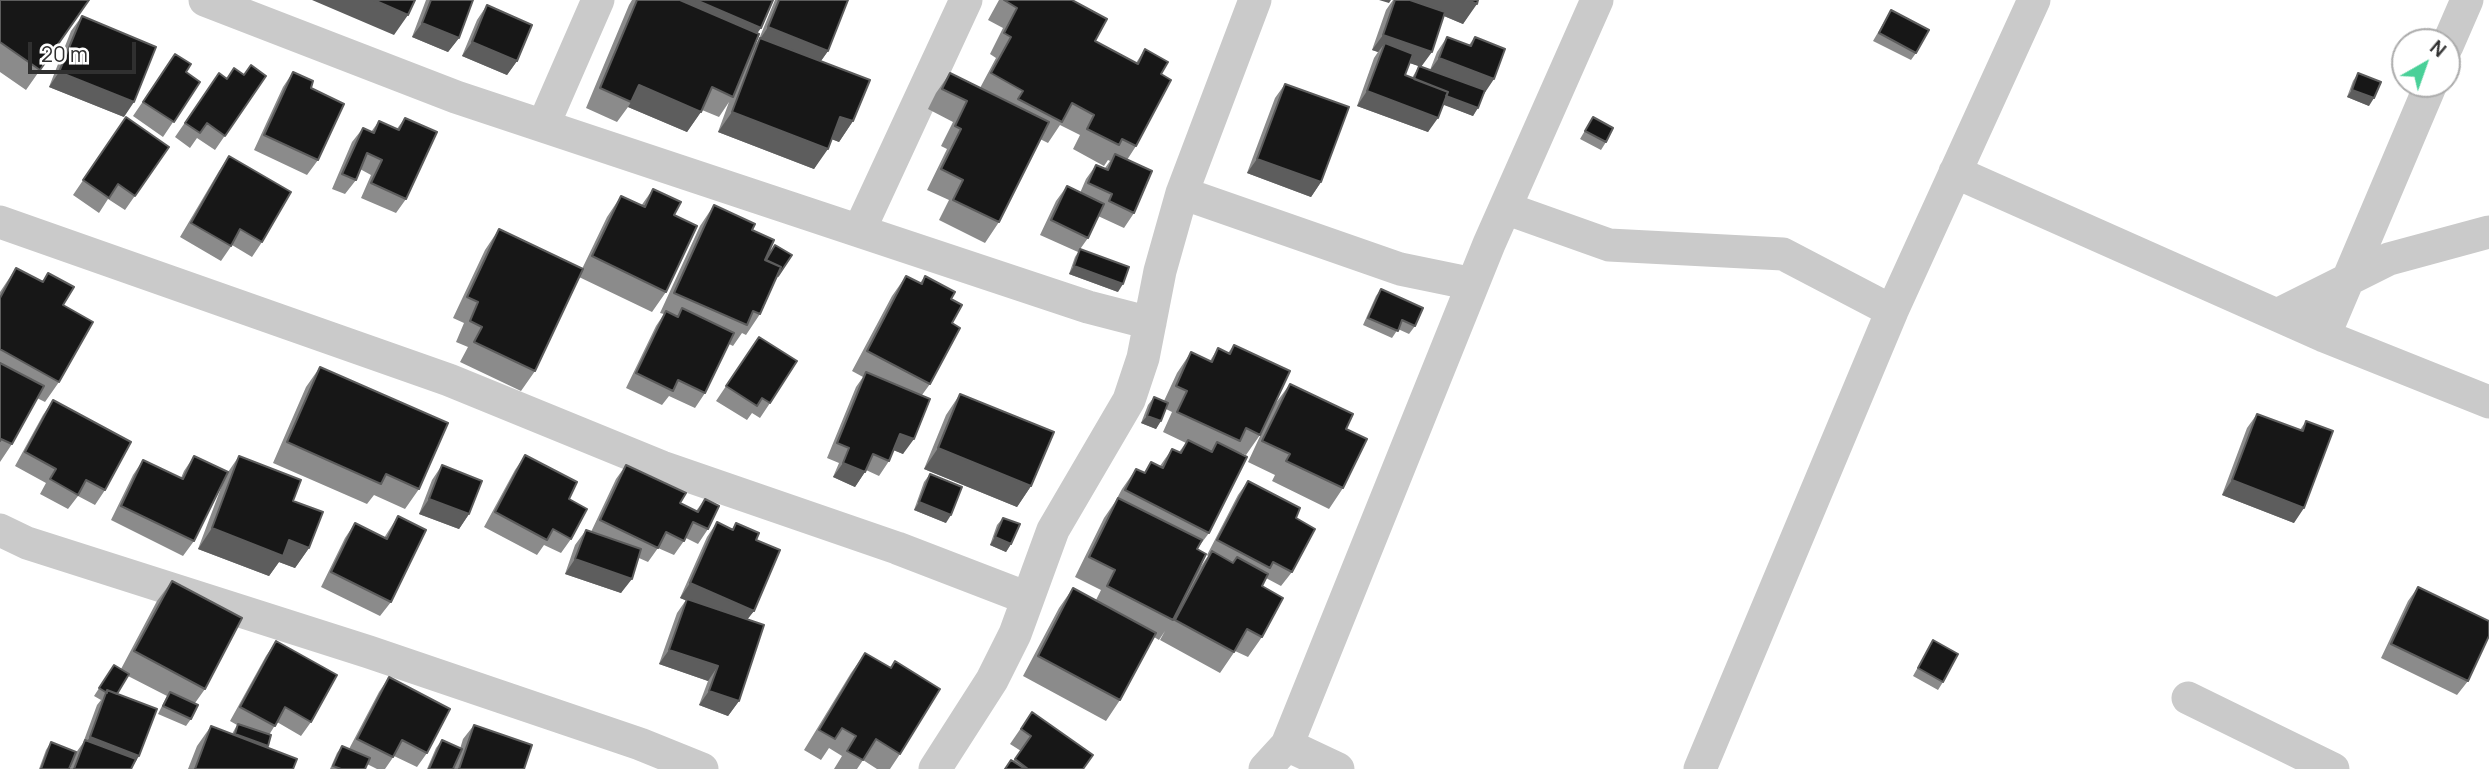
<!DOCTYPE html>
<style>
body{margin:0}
#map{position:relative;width:2489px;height:769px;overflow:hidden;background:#fff;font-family:Manrope,sans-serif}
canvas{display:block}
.north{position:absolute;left:2391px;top:28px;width:70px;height:70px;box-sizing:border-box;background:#fff;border:2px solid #acacac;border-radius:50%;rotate:40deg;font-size:19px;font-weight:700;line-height:28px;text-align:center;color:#303030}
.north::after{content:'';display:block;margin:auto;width:24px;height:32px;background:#49d098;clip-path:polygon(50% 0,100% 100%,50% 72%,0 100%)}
.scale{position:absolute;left:28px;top:42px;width:108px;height:32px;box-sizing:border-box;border:4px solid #303030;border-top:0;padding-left:9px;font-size:21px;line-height:24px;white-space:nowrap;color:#303030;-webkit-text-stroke:5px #fff;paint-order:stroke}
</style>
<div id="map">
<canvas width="2489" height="769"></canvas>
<div class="north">N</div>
<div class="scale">20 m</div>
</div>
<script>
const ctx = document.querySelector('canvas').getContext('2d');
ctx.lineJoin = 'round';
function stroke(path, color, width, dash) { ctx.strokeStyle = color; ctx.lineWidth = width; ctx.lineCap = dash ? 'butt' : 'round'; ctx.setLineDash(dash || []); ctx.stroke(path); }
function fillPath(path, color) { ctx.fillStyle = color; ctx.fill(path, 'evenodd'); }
stroke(new Path2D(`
 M205,0L456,97L1088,307L1150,323
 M2447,46L2467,0
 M543,126L598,0
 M1955,172L2324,336L2489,402
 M1182,193L1400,269L1473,284
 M1505,208L1609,245L1783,254L1892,311L2034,0
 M0,222L449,380L662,467L897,548L1027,598
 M859,231L966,0
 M2277,315L2389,259L2489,232
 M2324,336L2431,84
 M0,530L27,543L369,652L640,744L702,769
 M2188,698L2333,769
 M1287,745L1338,769
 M935,769L992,680L1015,634L1053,530L1129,400L1143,358L1160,271L1182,193L1255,0
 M1265,769L1287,745L1489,244L1597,0
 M1700,769L1892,311`), '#cacaca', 33);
fillPath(new Path2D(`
 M0,0L85,6L26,90L0,72Z
 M426,0H473L459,38L448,52L412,37Z
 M632,0H773L757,33L753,48L759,39L775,0H848L828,51L821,61L853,121L839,142L832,139L814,169L718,132L729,102L719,117L702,110L687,132L628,107L617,122L586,108L629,5Z
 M999,0H1072L1095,41L1136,63L1145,49L1161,74L1136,146L1127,160L1134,213L1124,228L1098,216L1088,238L1078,252L1040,235L1056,201L1067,186L1080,193L1086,179L1096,165L1105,168L1110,161L1108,160L1104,166L1073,149L1080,135L1060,125L1048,143L1040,139L999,222L985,243L939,220L949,200L927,190L947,149L941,146L953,122L928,109L936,93L950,73L980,88L996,58L990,54L1003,28L988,20Z
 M1393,0H1478L1463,24L1444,16L1421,67L1430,70L1437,52L1447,37L1469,45L1475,37L1484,94L1473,116L1443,104L1428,132L1357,106L1374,58L1378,52L1372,50L1386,10ZM1410,63L1419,66L1412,78L1405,75Z
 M487,5L517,61L507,75L462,56L477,20Z
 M1891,10L1916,53L1911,60L1873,41Z
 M82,16L124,117L49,87L71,31Z
 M234,68L244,75L266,76L215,150L197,138L190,148L175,137L219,73L226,79Z
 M165,69L186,72L200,82L163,137L133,116Z
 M293,72L311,88L318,160L307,175L254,150L283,87Z
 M2358,73L2369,106L2347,97L2353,81Z
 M1285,84L1321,182L1311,197L1247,173L1275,98Z
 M126,117L169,147L125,210L108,199L99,213L73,195Z
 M1593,117L1606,142L1601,150L1580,139Z
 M405,118L406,199L396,213L361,198L371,175L360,169L356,180L345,194L332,189L352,142L363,128L371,132L379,121L396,130Z
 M229,156L262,242L252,257L232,245L221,261L180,237L219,171Z
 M653,189L674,215L666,292L652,312L579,277L535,371L521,391L460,362L468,347L456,342L464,323L453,318L485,250L499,229L582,269L607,217L621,196L641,206Z
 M714,205L752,230L765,260L792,255L775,281L760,314L746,335L742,333L733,346L729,344L705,393L695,408L669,396L662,405L626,388L656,326L664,314L660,313L700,226Z
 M1080,249L1118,292L1069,274L1075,257Z
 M16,268L42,282L48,273L63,305L59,382L45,402L37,398L12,444L0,462V292Z
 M906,276L920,283L925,276L951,299L952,323L930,384L922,395L903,454L893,450L889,461L879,476L866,470L855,487L833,477L839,463L827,458L856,387L863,377L852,371L892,296Z
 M1381,289L1415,326L1409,334L1398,329L1392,338L1363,325L1376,296Z
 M759,337L770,403L760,418L752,413L747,420L716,401Z
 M1234,345L1260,435L1246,455L1233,450L1209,533L1197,549V572L1208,556L1207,555L1238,495L1248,481L1296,518L1292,572L1281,586L1266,578L1262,586V637L1248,657L1235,651L1220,673L1160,640L1165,631L1159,640L1154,637L1120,700L1106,721L1023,676L1059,608L1073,588L1096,600L1101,590L1075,577L1104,518L1115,502L1122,489L1136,469L1144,473L1151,462L1160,466L1172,449L1179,452L1186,443L1163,432L1172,412L1166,409L1156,429L1141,423L1148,405L1154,397L1164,401L1177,373L1191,352L1210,361L1218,348L1228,353Z
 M320,367L419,489L405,509L374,495L367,504L273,463L306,387Z
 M1290,384L1346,429L1343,488L1329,509L1272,481L1275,475L1248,462L1275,404Z
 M960,394L1031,486L1017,507L924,469L946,415Z
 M53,400L105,490L95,505L78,496L68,509L40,494L46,483L15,466L43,415Z
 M2257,414L2300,430L2306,421L2294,523L2222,495L2247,428Z
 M525,455L569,499L571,539L561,553L544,545L537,555L484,527L515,470Z
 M194,456L226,475L239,456L293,501L309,548L295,568L279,562L269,576L198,549L224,480L194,541L183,556L111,520L133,475L143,460L181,478L184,471Z
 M442,465L469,514L459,529L419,514L432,480Z
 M626,465L680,503L696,511L705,499L708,529L698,544L686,538L674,555L658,548L648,562L639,558L621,593L565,574L575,545L586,530L591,532L616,479Z
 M930,474L946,523L914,510L924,482Z
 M398,516L391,602L380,616L321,587L345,538L355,523L384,538Z
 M1003,518L1011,544L1006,552L990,545L997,525Z
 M717,522L732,529L736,523L756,540L754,611L747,619L739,701L728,716L699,705L708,681L659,664L677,613L686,600L680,598L707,537Z
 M172,581L205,689L195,703L191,719L186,726L158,714L167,696L128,676L117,694L139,756L131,769H70L75,754L83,743L97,705L101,700L94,696L114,665L121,669L157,601Z
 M2418,587L2468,681L2457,695L2381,658L2408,601Z
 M1933,640L1943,682L1938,690L1913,676Z
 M276,641L311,722L301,736L277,722L269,735L267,747L293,769H188L197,746L211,726L232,734L237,725L230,721L266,656Z
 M865,653L900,754L890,769H877L863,760L857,769H834L842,756L829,748L821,760L804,750L851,673Z
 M389,677L427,753L417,767L394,756L385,769H377L367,764L365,769H330L337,753L342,746L349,749L379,692Z
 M1032,712L1083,769H1005L1013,761L1021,751L1010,744Z
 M474,725L524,769H427L436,748L442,740L460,749L463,739Z
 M51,742L69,769H39L46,750Z`), '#8b8b8b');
fillPath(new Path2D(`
 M312,0H374L408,15L394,35Z
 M645,0H696L761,28L747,48Z
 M1379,0H1391L1389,3Z
 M1406,0H1468L1477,4L1463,24Z
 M422,23L459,38L448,52L412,37Z
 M768,27L828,51L818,65L758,42Z
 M1383,35L1432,52L1421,67L1381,53L1385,43L1378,52L1372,50Z
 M472,42L517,61L507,75L462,56Z
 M1439,58L1494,79L1484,94L1428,73Z
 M59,72L134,102L124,117L49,87Z
 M1412,83L1478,108L1473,116L1407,91Z
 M639,85L701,112L687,132L628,107L631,102Z
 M2352,90L2374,98L2369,106L2347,97Z
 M1367,91L1438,118L1428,132L1357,106Z
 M732,112L828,149L814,169L718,132Z
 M840,117L853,121L839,142L826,137Z
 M1257,159L1321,182L1311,197L1247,173Z
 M1074,266L1123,284L1118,292L1069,274Z
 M1147,416L1161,421L1156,429L1141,423Z
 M900,434L914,439L903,454L889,448Z
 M938,448L1031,486L1017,507L924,469Z
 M843,463L865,472L855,487L833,477Z
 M2232,480L2304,508L2294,523L2222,495Z
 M429,499L469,514L459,529L419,514Z
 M919,502L951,515L946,523L914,510Z
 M212,528L289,540L309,548L295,568L279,562L269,576L198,549Z
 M995,537L1011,544L1006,552L990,545Z
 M575,559L632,579L621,593L565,574Z
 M690,583L754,611L743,625L680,598Z
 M669,650L718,666L708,681L659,664Z
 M709,691L739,701L728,716L699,705Z
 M90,737L139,756L130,769L82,748Z`), '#5d5d5d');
const building = new Path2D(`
 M0,0H89L40,70L0,42Z
 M374,0H415L408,15Z
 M431,0H473L459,38L422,23Z
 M637,0H680L759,34L733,97L712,87L701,112L639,85L631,102L600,88Z
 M696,0H773L761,28Z
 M779,0H848L828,51L768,27Z
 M1004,0H1072L1107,19L1095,41L1138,64L1145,49L1168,62L1161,74L1171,80L1136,146L1122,139L1119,145L1087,129L1094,115L1072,103L1062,122L1018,99L1023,91L991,73L1011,37L1004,33L1017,8Z
 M1395,0H1410L1445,12L1432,52L1383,35Z
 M1468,0H1478L1477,4Z
 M487,5L532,25L517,61L472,42Z
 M1891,10L1929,30L1916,53L1879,33Z
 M82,16L156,47L134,102L59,72Z
 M1447,37L1471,46L1475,37L1505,49L1494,79L1439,58Z
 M760,38L870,80L853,121L840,117L828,149L732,112Z
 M1385,43L1413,54L1405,75L1448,92L1438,118L1367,91Z
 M175,54L191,64L186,72L200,82L174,122L143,102Z
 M251,65L266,76L225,136L207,123L200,133L185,123L219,73L227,79L234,68L244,75Z
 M1419,66L1485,90L1478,108L1446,96L1448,92L1414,79Z
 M293,72L313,81L311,88L344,104L318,160L264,135Z
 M950,73L1049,122L999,222L953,200L963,180L941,169L961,129L955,126L967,101L942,89Z
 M2358,73L2381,82L2374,98L2352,90Z
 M1285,84L1349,107L1321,182L1257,159Z
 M126,117L169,147L135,196L118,184L109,198L83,180Z
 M1593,117L1613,128L1606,142L1585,131Z
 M405,118L437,132L406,199L371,183L382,160L367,153L356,180L342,174L363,128L374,133L379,121L399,130Z
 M1115,154L1152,171L1134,213L1109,201L1112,194L1088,183L1096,165L1108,170Z
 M229,156L291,192L262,242L240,229L231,246L191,223Z
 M1067,186L1104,204L1088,238L1051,220Z
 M653,189L681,202L674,215L697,226L666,292L592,256L621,196L645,207Z
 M714,205L755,224L752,230L774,240L765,260L781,267L760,314L753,311L747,325L674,293Z
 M499,229L583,269L535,371L474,342L482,327L470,321L478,302L467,297Z
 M775,245L792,255L778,276H777L781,267L766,260Z
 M1080,249L1129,267L1123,284L1074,266Z
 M16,268L43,282L48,273L74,287L63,305L93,322L59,382L0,349V298Z
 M906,276L922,284L925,276L955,292L951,299L962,305L952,323L960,328L930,384L867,351Z
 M1381,289L1423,308L1415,326L1402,320L1398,331L1368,318Z
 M682,308L734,333L705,393L678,380L673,391L636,373L666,311L678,317Z
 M759,337L797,361L770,403L762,398L757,406L726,386Z
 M1234,345L1290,371L1260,435L1246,428L1240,441L1177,412L1187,391L1176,386L1191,352L1212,362L1218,348L1230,354Z
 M0,363L44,386L12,444L1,439L0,441Z
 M320,367L448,423L419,489L386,474L381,484L287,442Z
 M866,372L930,399L914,439L900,434L889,461L873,454L865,472L843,463L849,448L837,443Z
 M1290,384L1353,414L1346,429L1367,439L1343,488L1286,461L1290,454L1262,441Z
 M960,394L1054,432L1031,486L938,448Z
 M1154,397L1168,403L1161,421L1147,416Z
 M53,400L131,442L105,490L86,480L78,495L50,479L56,469L25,452Z
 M2257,414L2303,431L2306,421L2333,431L2304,508L2232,480Z
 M1188,440L1212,452L1217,442L1247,457L1209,533L1125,490L1136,469L1145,473L1151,462L1163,468L1172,449L1181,453Z
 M525,455L577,482L569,499L587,509L571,539L553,529L547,540L495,512Z
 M194,456L228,472L194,541L121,506L143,460L183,479Z
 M239,456L301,480L293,501L323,512L309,548L289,540L283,556L212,528Z
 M442,465L482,481L469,514L429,499Z
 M626,465L686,493L680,503L698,512L705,499L719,506L708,529L693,522L684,541L666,532L658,548L600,520Z
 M930,474L962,487L951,515L919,502Z
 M1248,481L1300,508L1296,518L1315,529L1292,572L1273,562L1270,568L1217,540Z
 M1118,498L1202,540L1197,549L1206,554L1173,620L1107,586L1115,570L1089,557Z
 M398,516L426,530L391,602L331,572L355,523L387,539Z
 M1003,518L1020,524L1011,544L995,537Z
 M717,522L733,530L736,523L759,533L756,540L780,550L754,611L690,583Z
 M586,530L641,549L632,579L575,559Z
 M1212,551L1233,563L1237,557L1268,574L1262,586L1283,598L1262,637L1247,629L1234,652L1175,620Z
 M172,581L242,618L205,689L134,651Z
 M2418,587L2489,621V636L2468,681L2391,644Z
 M1073,588L1156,633L1120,700L1038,656Z
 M687,599L764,625L739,701L709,691L718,666L669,650Z
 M1933,640L1958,654L1943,682L1918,668Z
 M276,641L337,675L311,722L285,707L275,726L240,707Z
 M865,653L891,668L895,661L940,689L900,754L876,739L863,760L847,751L856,736L842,728L835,739L819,730Z
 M114,665L129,674L117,694L107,690V693L99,688Z
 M389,677L450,709L427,753L402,740L393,757L357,739Z
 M107,690L157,709L139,756L90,737Z
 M170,692L198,705L191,719L163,706Z
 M1032,712L1093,755L1083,769H1028L1015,759L1031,736L1021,729Z
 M238,724L271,735L268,746L235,734Z
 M474,725L532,745L524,769H459Z
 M211,726L297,759L293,769H195Z
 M85,740L136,759L131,769H74Z
 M442,740L462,749L453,769H429Z
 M51,742L76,752L69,769H41Z
 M342,746L370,758L365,769H341L333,766Z
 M1011,760L1025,769H1005Z`);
fillPath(building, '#171717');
stroke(building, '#5d5d5d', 2);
</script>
